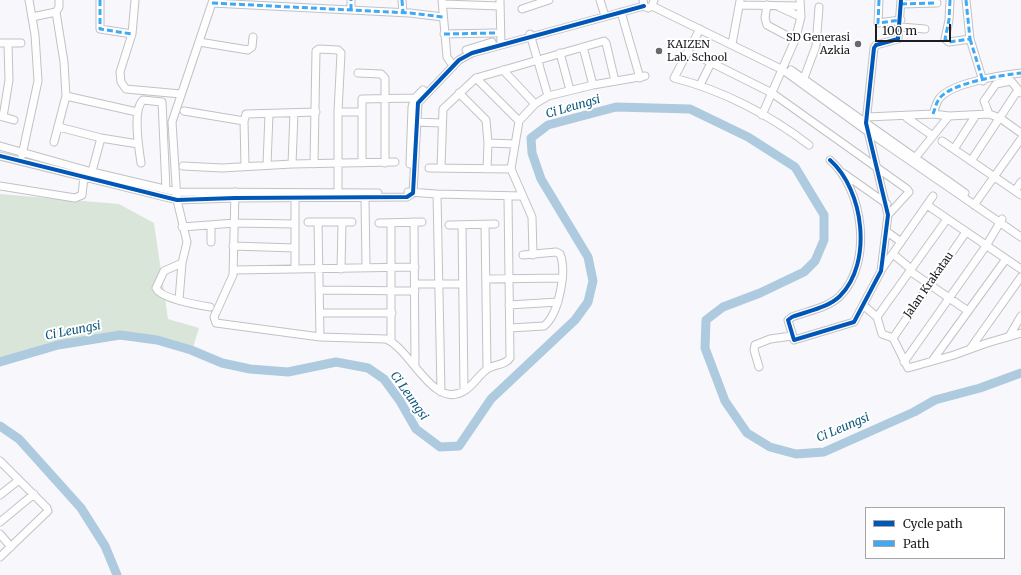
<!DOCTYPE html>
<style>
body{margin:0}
#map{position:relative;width:1021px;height:575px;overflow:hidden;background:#f8f8fc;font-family:Merriweather,serif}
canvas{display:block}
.legend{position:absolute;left:865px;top:507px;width:140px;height:52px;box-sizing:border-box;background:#fff;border:1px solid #a5a5a6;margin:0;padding:5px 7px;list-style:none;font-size:12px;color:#1d1d21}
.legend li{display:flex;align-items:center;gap:8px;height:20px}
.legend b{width:20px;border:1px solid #a5a5a6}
.scale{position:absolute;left:875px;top:24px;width:76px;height:18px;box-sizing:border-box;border:2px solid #1d1d21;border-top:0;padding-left:5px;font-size:12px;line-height:14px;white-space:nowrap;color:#1d1d21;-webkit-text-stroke:3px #fff;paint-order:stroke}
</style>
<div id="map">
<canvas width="1021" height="575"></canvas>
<ul class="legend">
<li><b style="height:5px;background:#0057b8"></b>Cycle path</li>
<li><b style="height:5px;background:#3fa9f5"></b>Path</li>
</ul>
<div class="scale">100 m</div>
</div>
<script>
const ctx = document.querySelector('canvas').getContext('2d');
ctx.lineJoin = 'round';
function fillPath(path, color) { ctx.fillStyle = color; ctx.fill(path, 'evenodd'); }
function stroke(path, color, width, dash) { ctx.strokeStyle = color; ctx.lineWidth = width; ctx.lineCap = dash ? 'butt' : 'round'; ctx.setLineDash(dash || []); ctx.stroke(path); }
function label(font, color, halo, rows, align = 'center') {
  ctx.font = font + ' Merriweather,serif'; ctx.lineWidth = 4; ctx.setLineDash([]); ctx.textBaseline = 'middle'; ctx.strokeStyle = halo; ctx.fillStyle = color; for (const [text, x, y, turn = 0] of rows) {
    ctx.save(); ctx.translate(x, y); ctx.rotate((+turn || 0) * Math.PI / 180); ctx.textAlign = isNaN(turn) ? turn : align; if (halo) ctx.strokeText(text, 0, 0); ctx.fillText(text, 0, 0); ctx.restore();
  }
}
fillPath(new Path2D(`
 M0,194L119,204L154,223L168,319L199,328L192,351C169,343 145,335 120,335C89,335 29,350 0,362Z`), '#d9e5d9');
stroke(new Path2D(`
 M0,362L58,345L120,335L157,340L191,350L222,363L250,369L288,372L336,362L368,368L384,379L400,401L416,429L440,447L459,446L491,399L575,320L588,302L593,281L588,257L541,179L532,153L531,138L548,125L616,107L690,109L748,137L795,167L824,215V240L815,261L804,272L760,293L723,307L706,320L705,348L725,401L747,433L770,447L796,454L824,452L914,412L935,400L980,388L1021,373
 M0,426L19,439L81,508L105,546L117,575`), '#adcadf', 9);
const minor = new Path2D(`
 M100,0V29L132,34
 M135,0L132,34L120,72L121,82L126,89L181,94
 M402,0L403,13
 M442,0L447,57L453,66
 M500,0L501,45
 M600,0L605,16
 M643,0L644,6L648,8L652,6L654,0
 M879,0L878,23L901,20
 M950,0L949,20L945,39L949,42L970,39L966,0
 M212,3L410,13L443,17
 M444,4L500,6
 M901,4L937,3
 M740,5L800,6
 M767,5L765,18L767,25L795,40
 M652,6L783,70L867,131L1021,237
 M779,7L801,17
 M522,9L549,0
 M351,10V0
 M621,12L640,78
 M32,17L56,12L59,7V0
 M901,27L925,29
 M700,29L674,78C722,90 770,115 809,145
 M444,34L495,33
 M530,34L548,96
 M970,39L983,81
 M199,42L248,50L252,47L253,37
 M0,43H21
 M732,44L740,1
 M583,47L593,85
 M466,50L492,42
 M560,53L570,90
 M702,58L772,93L907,189L909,192L888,215
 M503,70L535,104
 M791,70L965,193
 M358,73L381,74L385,78V163
 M476,78L519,121
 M804,78L816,46L819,7
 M700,85L711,63
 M459,93L486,120L488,143L487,169
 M66,96L137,112
 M184,111L244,121
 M338,112H361
 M933,114C935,109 936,103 939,99C950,83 1002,75 1021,73
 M989,114L984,101L996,84L1011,81L1021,93
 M762,115L795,40L801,17L800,0
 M0,116L14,120
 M3,117L9,80L8,43
 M867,117L933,114L949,116L989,114L1000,118L1021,133
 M907,118L933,136
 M414,122L442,123
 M59,127L101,138L138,144
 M942,141L1021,195
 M54,142L66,96L64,62L56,12
 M488,143L515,144
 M0,146L92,172L177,192L378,193
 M954,149L976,115
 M22,155L38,81L35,35L29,0
 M0,156L177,200L235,198L407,197L413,193L418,103L459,60L472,53L644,6
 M915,158L949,116
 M830,160C864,190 873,263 840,296C828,308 807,311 792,317L788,320L794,340L854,322L881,271L888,215L866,123L874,48L876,45L898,39L901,0
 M971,161L1018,90
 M141,163C139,149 132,110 143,100L162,102L166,189
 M362,163V99L415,98
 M292,164L294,113
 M314,164L316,51L319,49L338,50L341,53L338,112V197
 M410,164L412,107L415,98L423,90
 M267,165L269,114
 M183,166L222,168L292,164L395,162
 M245,166L244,121L246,114L316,112
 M429,168L511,169
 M441,168L443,109L476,78L604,41L606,43L615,81
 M843,173L887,204
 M91,175L101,138
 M0,186L75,198L82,195L84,177
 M1015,191L1021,182
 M235,192L233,275L214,317L216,323L320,337L386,339C411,349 433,410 464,391C473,386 478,376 486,370C492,364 505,366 510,358L508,197
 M408,192L437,194L522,196
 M437,194L441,392
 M365,197L366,267
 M927,205L1021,269
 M974,205L1021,139
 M308,222H352
 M318,222L320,337
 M414,222L415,365
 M379,223L422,222
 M449,225L495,224
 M462,225L464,391
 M485,225L487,368
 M182,227L235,223L295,224
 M886,231L901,242
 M211,242V226
 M233,246L295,248
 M893,254L911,269
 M533,255L532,217L511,169L519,121L535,104L548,96L593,85L645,76
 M295,269V195
 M341,269L342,223
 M882,269L933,196
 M234,270L415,267
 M910,271L968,311
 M486,279L562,278
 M415,284H462
 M319,290L415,291
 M179,300L182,263
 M509,305L558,302
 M863,305L877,317L882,334L893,338L908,368L954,355L987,343L1021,333
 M210,307C198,305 161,299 156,288L164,271L182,263L187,242L177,200L172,122L213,0
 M320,313H392
 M877,317L947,219
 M510,328L544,326C559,314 567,271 560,254L556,252L523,255
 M1010,335L1021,316
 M893,338L966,232
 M391,341V223
 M970,349L1021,277
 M932,361L1006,259
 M904,362L986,246L1002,219
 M759,367L754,350L755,345L770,339L792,336
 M0,461L47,508L48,511L0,557
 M0,495L19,480
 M0,522L34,494
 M0,534L11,547`);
stroke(minor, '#c2c2c6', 9);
stroke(minor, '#fefeff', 7);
stroke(new Path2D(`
 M100,0V29L132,34
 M402,0L403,13
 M879,0L878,23L901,20
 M950,0L949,20L945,39L949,42L970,39L966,0
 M212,3L410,13L443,17
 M901,4L937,3
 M351,10V0
 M444,34L495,33
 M970,39L983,81
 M933,114C935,109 936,103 939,99C950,83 1002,75 1021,73`), '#3fa9f5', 3, [6, 3]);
stroke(new Path2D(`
 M0,156L177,200L235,198L407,197L413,193L418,103L459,60L472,53L644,6
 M830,160C864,190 873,263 840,296C828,308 807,311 792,317L788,320L794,340L854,322L881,271L888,215L866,123L874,48L876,45L898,39L901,0`), '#0057b8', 4);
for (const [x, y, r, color] of [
 [858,44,4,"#6a6a6e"],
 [659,51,4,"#6a6a6e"]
]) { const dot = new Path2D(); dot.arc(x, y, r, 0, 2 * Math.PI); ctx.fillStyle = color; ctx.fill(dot); stroke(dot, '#fff', 1.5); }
label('11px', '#1d1d21', '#fff', [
 ["SD Generasi",850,38],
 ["Azkia",850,51],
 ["KAIZEN",667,45,"left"],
 ["Lab. School",667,58,"left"]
], 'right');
label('11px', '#1d1d21', '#fff', [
 ["Jalan Krakatau",929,285,-55]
]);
label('italic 12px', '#0d587d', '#fff', [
 ["Ci Leungsi",573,107,-16],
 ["Ci Leungsi",73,331,-11],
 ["Ci Leungsi",409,396,55],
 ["Ci Leungsi",843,428,-23]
]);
</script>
